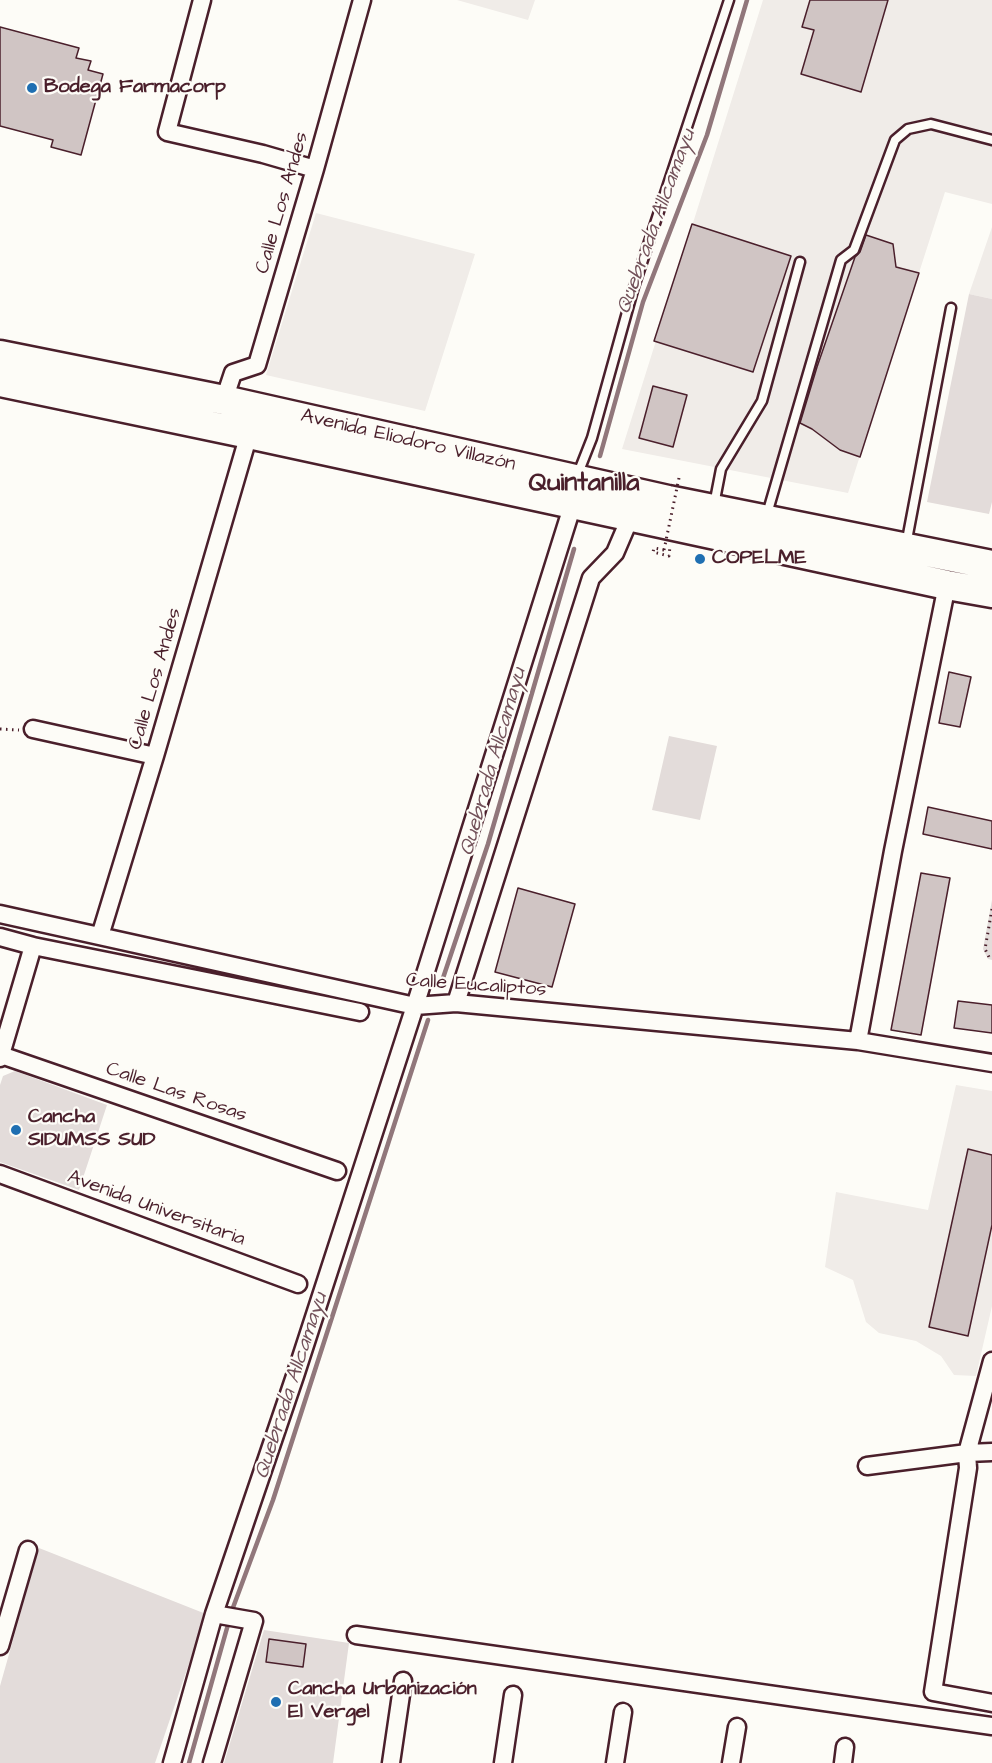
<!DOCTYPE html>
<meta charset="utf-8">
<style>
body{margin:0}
canvas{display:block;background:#fdfcf7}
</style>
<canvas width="992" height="1763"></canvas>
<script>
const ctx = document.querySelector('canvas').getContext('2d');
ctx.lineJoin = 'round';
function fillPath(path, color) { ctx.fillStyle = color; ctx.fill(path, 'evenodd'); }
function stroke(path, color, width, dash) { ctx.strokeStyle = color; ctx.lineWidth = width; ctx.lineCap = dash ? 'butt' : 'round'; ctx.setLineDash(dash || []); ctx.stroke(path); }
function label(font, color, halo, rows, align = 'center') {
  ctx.font = font + ' "Architects Daughter",sans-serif'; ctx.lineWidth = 4.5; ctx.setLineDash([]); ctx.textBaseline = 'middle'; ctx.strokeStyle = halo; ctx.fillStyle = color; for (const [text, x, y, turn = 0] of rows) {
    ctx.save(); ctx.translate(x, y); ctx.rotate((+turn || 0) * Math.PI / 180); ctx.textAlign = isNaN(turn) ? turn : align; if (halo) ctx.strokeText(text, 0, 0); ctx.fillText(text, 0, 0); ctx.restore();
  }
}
fillPath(new Path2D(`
 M457,0H535L528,20Z
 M763,0H992V204L945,192L848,493L622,449Z
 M316,213L475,254L425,411L266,375Z
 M992,227V299L969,294Z
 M956,1085L992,1091V1306L976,1376L954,1375L941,1356L916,1341L879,1333L866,1322L853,1280L825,1267L836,1192L928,1210Z`), '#f0ece8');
fillPath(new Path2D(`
 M969,294L992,299V502L989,514L927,502Z
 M669,736L717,746L700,820L652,810Z
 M992,900V960L988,959L983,949Z
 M15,1071L107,1105L79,1190L0,1162V1085L3,1076Z
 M39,1548L206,1614L155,1763H0V1686Z
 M264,1630L349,1643L333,1763H224Z`), '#e3dcda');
stroke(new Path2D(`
 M600,456L643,302L707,135L747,0
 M441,984L488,844L574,549
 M231,1613L273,1500L428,1020
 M189,1763L229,1621`), '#91777b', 4.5);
const building = new Path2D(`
 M810,0H888L861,92L801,74L814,30L802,27Z
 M0,27L79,48L76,58L91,61L88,70L103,74L81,155L51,147L53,140L0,126Z
 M692,224L791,256L753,372L654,341Z
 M866,235L893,244L896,267L919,273L860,457L840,450L812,429L800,423L817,367L855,257L860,252Z
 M653,386L687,395L673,447L639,438Z
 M949,672L971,677L960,727L939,723Z
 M928,807L992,821V849L923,834Z
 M921,873L950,878L921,1035L891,1030Z
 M518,888L575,904L552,987L495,972Z
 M958,1001L992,1005V1033L954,1028Z
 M968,1149L992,1155V1225L968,1336L929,1327Z
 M269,1639L306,1644L303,1667L266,1662Z`);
fillPath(building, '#d0c5c4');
stroke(building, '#4a1f2b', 1.5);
const lane = new Path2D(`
 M577,476L592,438L634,287L729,0
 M714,505L721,469L762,401L800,262
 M767,514L841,260L854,250L895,140L908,129L931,124L992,140
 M906,545L951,308`);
const street = new Path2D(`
 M202,0L167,132L263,154L315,169
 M224,400L233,373L257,365L315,169L362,0
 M33,729L155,756
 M0,914L415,1006L456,1003L858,1041L992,1063
 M100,936L155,756L249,434
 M0,937L33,946L360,1012
 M456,1003L591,578L615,553L630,518
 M858,1041L893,851L947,585
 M1,1055L337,1171
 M0,1058L33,946
 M0,1174L298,1284
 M992,1361L967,1453L968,1468L933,1692L992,1703
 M867,1466L967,1453L992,1452
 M356,1635L992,1726
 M0,1646L28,1550
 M172,1763L214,1614L295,1376L415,1006L573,504
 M212,1763L254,1621L214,1614
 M391,1763L403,1681
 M503,1763L513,1695
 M615,1763L623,1712
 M731,1763L737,1727
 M843,1763L845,1747`);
const highway = new Path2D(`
 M0,355L224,400L668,500L992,565
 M0,382L249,434L947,585L992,593`);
stroke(lane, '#4a1f2b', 13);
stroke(street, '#4a1f2b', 21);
stroke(highway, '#4a1f2b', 33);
stroke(new Path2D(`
 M664,550L654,548L653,552L669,556L670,546
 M0,729L19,730
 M992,909L985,949L989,957H992`), '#4a1f2b', 3, [1.5, 4.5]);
stroke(lane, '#fdfcf7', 8);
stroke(street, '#fdfcf7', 16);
stroke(highway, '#fdfcf7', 28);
stroke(new Path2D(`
 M664,550L679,478`), '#4a1f2b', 3, [1.5, 4.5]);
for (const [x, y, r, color] of [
 [32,88,6,"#1f6fb2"],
 [700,559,6,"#1f6fb2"],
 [16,1130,6,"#1f6fb2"],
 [276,1702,6,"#1f6fb2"]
]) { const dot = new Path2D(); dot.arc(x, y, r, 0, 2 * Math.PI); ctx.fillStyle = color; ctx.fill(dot); stroke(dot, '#fdfcf7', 2); }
label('bold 20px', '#4a1f2b', '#fdfcf7', [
 ["Bodega Farmacorp",44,88],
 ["COPELME",712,559],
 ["Cancha",28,1118],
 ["SIDUMSS SUD",28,1141],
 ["Cancha Urbanización",288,1690],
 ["El Vergel",288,1713]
], 'left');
label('20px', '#4a1f2b', '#fdfcf7', [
 ["Calle Los Andes",283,203,-74],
 ["Avenida Eliodoro Villazón",408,441,13],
 ["Calle Los Andes",156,679,-74],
 ["Calle Eucaliptos",476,986,4],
 ["Calle Las Rosas",176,1093,19],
 ["Avenida Universitaria",156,1209,20]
]);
label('italic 21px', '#73525a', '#fdfcf7', [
 ["Quebrada Allcamayu",657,222,-70],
 ["Quebrada Allcamayu",494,762,-74],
 ["Quebrada Allcamayu",292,1386,-72]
]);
label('bold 26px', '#4a1f2b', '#fdfcf7', [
 ["Quintanilla",584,485]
]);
</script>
